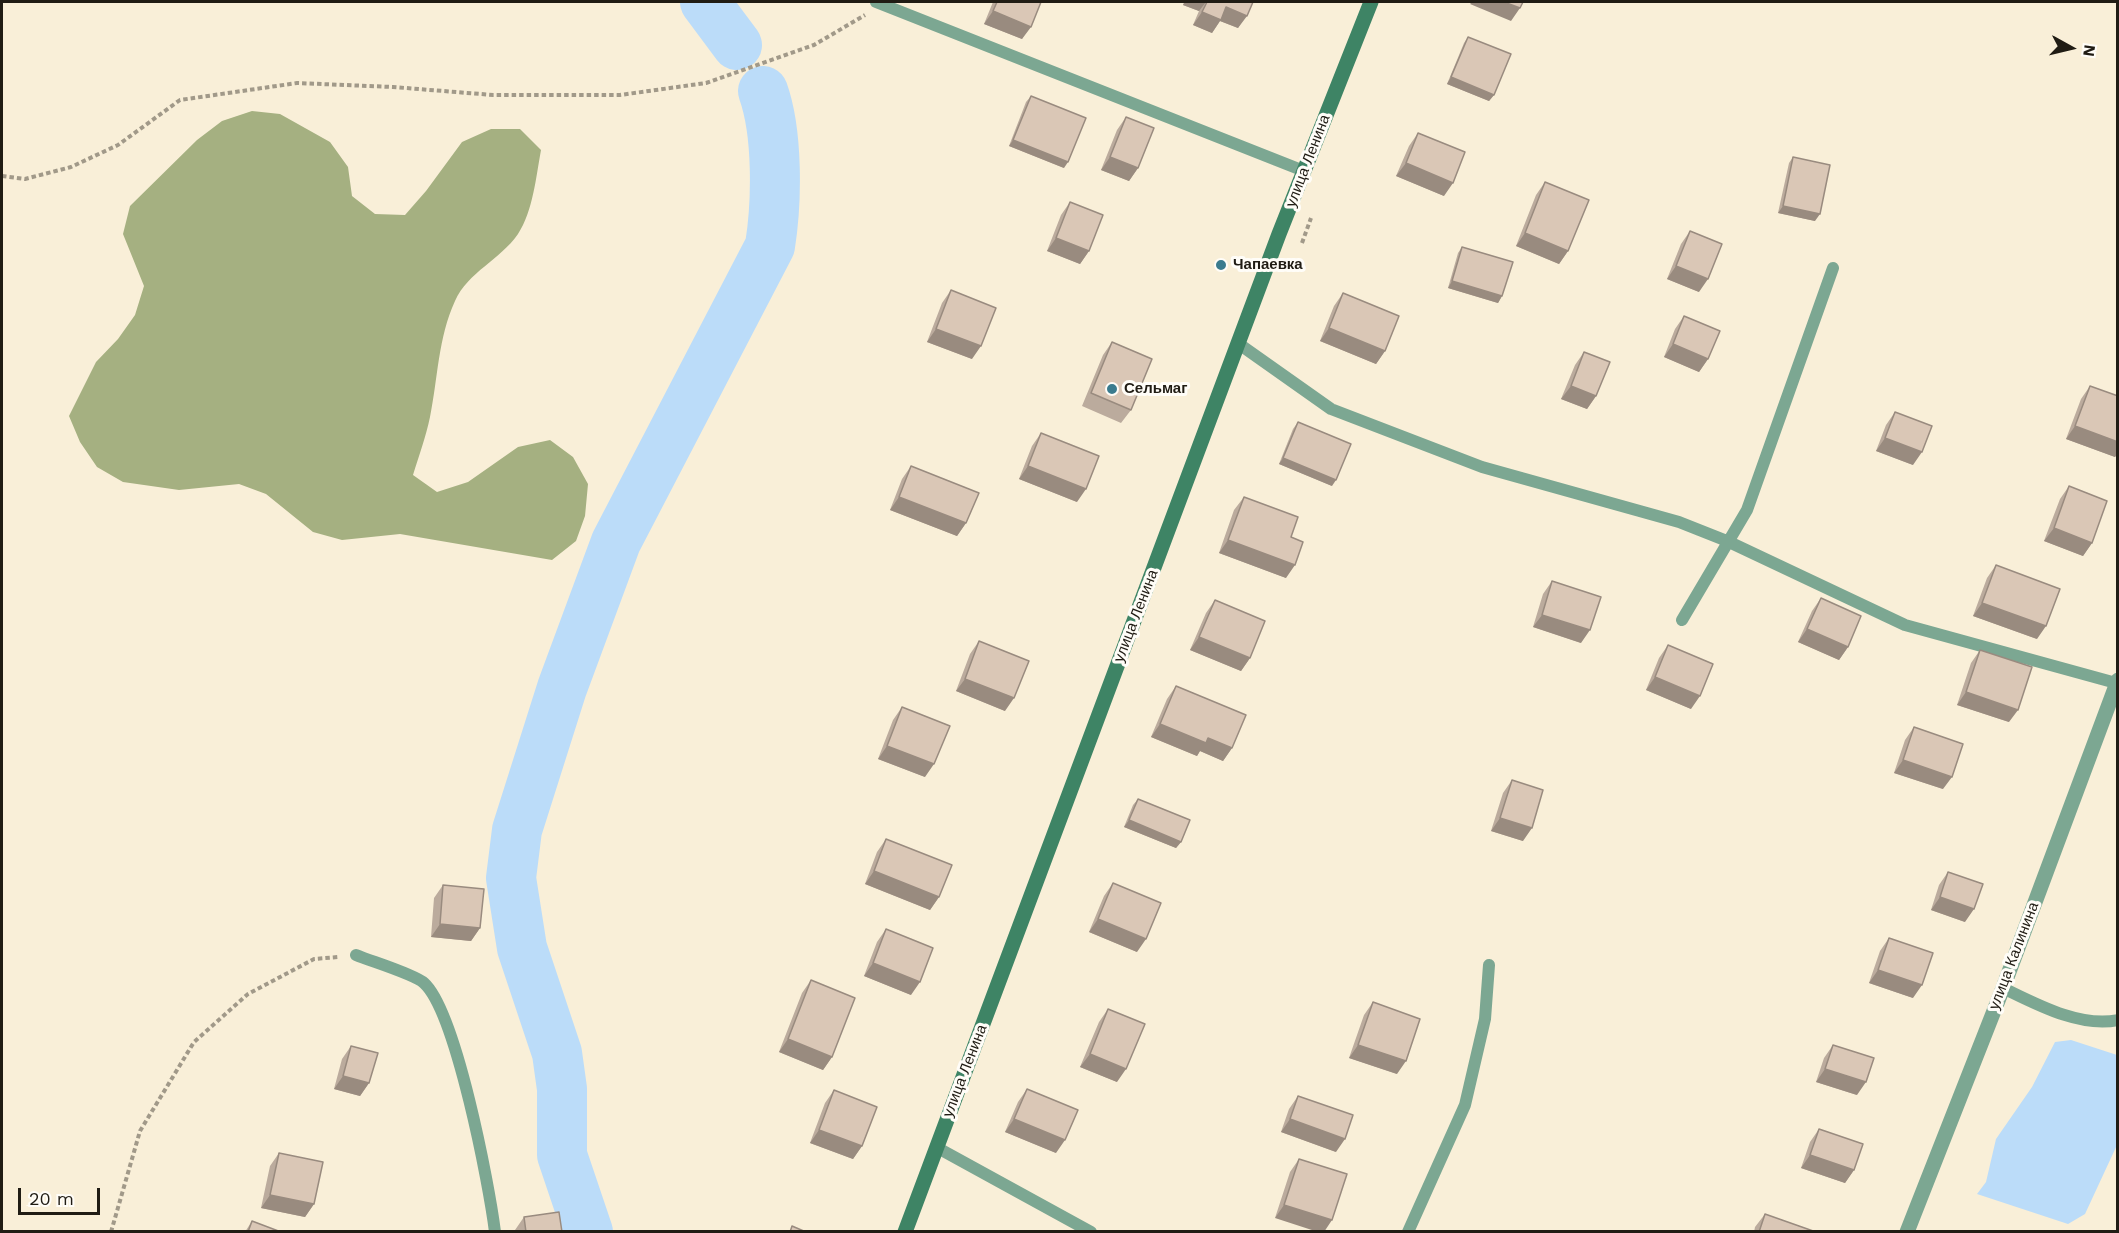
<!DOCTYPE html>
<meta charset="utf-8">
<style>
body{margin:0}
#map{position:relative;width:2119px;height:1233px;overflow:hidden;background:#f9efd8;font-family:"Work Sans",sans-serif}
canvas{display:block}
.frame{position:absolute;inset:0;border:3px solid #201c14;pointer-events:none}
.north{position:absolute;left:2041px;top:18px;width:60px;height:60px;-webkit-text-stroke:4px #fffdf8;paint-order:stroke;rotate:98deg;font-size:16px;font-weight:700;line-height:24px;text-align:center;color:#201c14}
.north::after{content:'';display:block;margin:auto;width:21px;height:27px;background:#201c14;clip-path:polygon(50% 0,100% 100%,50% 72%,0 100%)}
.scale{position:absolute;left:18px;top:1188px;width:82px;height:27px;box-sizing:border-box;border:3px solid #201c14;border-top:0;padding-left:8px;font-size:18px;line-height:21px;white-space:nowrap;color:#201c14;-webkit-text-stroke:4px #fffdf8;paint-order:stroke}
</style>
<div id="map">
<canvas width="2119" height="1233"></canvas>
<div class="frame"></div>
<div class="north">N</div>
<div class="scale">20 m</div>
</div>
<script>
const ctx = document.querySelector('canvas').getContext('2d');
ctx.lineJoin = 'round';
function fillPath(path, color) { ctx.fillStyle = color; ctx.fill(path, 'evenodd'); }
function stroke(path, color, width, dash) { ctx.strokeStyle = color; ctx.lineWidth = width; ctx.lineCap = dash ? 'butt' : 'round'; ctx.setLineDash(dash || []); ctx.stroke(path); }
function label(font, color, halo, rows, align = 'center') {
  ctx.font = font + ' "Work Sans",sans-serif'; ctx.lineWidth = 6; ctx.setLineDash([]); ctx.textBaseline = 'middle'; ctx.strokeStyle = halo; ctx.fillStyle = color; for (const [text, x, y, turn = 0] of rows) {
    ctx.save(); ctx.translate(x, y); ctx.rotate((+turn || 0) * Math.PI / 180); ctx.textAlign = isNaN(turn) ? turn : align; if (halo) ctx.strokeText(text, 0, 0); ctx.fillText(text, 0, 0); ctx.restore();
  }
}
fillPath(new Path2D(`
 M252,111L280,114L330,142L348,167L352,196L375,214L405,215L426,191L462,142L491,129H520L541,150C536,177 533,211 518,234C500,260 468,272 455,301C438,338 438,378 430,417C426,436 419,456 413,475L437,492L468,482L518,447L550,440L573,457L588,484L585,516L576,541L552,560L400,534L342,540L313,532L266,494L239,484L179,490L123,482L97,467L80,442L69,416L96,362L118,339L135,315L144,286L123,234L130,206L197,140L222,121Z`), '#a5b081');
fillPath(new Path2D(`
 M2071,1040L2117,1055V1145L2085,1214L2068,1224L1977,1194L1986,1182L1996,1139L2032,1087L2055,1042Z`), '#bbdcf9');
stroke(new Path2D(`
 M705,2L737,45
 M588,1232L562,1155V1089L557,1053L522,948L511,878L517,830L562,688L616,542L770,246C777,202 778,133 763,91`), '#bbdcf9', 50);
stroke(new Path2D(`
 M2,176L25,179L71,167L118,145L180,100L297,83L393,87L493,95H620L706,83L814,45L865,15
 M1302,243L1311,218
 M111,1232L140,1131L194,1042L248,994L314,959L338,957`), '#a19989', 4, [4.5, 3]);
stroke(new Path2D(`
 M876,2L1304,171
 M1239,344L1331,409L1482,467L1679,522L1727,541L1905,625L2116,683
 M1682,620L1747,510L1833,268
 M356,955C370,961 414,974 424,983C456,1012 489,1184 495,1232
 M2003,988C2036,1004 2080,1028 2118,1020
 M936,1147L1091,1232
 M1408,1232L1465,1105L1485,1019L1489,965`), '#7ca792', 12);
stroke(new Path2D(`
 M1907,1232L2003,988L2118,680`), '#7ca792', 15);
stroke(new Path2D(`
 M905,1232L1279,234L1371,2`), '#3e8465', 15);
fillPath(new Path2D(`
 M993,2H1041L1022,39L984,24Z
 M1184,2H1253L1238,28L1220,21L1212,33L1193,25L1199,11L1183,5Z
 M1468,37L1494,95L1489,101L1447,84L1464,43Z
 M1031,96L1064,168L1009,146L1026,102Z
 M1126,117L1138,168L1129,181L1101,170L1117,130Z
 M1418,133L1444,196L1396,176L1409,146Z
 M1793,157L1815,221L1778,213L1789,163Z
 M1545,182L1568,251L1559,264L1516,246L1536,195Z
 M1070,202L1089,251L1080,264L1047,251L1061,215Z
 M1690,231L1699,292L1667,279L1681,244Z
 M1462,247L1502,296L1498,303L1448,288L1458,253Z
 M951,290L972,359L927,342L942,303Z
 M1343,293L1385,351L1376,364L1320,341L1334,306Z
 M1684,316L1708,359L1699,372L1664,357L1675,329Z
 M1112,342L1131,410L1121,423L1082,406L1103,355Z
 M1584,352L1596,396L1587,409L1561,399L1575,365Z
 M2090,386L2118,396V453L2115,457L2066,439L2081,399Z
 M1895,412L1913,465L1876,451L1886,425Z
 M1298,422L1332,486L1279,464L1293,429Z
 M1041,433L1077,502L1019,479L1032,446Z
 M911,466L966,523L957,536L890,510L902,479Z
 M2069,486L2092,543L2083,556L2044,541L2060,499Z
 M1244,497L1291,537L1286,578L1219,553L1234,510Z
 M1996,565L2037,639L1973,616L1987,578Z
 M1552,581L1581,643L1533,627L1543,594Z
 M1821,598L1848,647L1839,660L1798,642L1812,611Z
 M1215,600L1250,658L1241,671L1190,650L1206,613Z
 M979,641L1005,711L956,691L970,654Z
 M1668,645L1691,709L1646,690L1659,658Z
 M1980,650L2009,722L1957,705L1971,663Z
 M1176,686L1232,748L1223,761L1200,751L1197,756L1151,737L1167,699Z
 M902,707L925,777L878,759L893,720Z
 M1914,727L1943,789L1894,773L1905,740Z
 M1512,780L1523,841L1491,831L1503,793Z
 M1138,799L1181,842L1176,848L1124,827L1133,805Z
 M886,839L939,897L930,910L865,884L877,852Z
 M1948,872L1965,922L1931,910L1939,885Z
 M1113,883L1137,952L1089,932L1104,896Z
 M443,885L480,928L471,941L431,937L434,898Z
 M886,929L911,995L864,976L877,942Z
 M1889,938L1913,998L1869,983L1880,951Z
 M811,980L832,1057L823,1070L779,1052L802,993Z
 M1373,1002L1397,1074L1349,1058L1364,1015Z
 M1108,1009L1117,1082L1080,1067L1099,1022Z
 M1833,1045L1857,1095L1816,1082L1824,1058Z
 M351,1046L369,1083L360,1096L334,1089L342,1059Z
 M1027,1089L1056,1153L1005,1132L1018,1102Z
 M834,1090L862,1146L853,1159L810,1143L825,1103Z
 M1298,1096L1336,1152L1281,1132L1289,1109Z
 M1819,1129L1854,1170L1845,1183L1801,1168L1810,1142Z
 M279,1153L314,1204L305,1217L261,1208L270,1166Z
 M1299,1159L1347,1174L1275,1218L1290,1172Z
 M1765,1214L1816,1232H1754L1755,1227Z
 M524,1217L562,1232H516L515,1230Z
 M252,1221L281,1232H245Z`), '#bbab9d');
fillPath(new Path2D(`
 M1185,2H1206L1199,11L1183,5Z
 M1472,2H1504L1520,8L1511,21L1470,4Z
 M1226,7L1247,16L1238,28L1220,21L1212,33L1193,25L1202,12Z
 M993,11L1031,27L1022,39L984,24Z
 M1451,77L1494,95L1489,101L1447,84Z
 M1013,140L1068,162L1064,168L1009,146Z
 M1110,157L1138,168L1129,181L1101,170Z
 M1406,163L1453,183L1444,196L1396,176Z
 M1783,206L1820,214L1815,221L1778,213Z
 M1525,233L1568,251L1559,264L1516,246Z
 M1056,238L1089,251L1080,264L1047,251Z
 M1676,266L1708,279L1699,292L1667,279Z
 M1452,281L1502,296L1498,303L1448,288Z
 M1329,328L1385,351L1376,364L1320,341Z
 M936,329L981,346L972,359L927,342Z
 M1673,344L1708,359L1699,372L1664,357Z
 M1571,386L1596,396L1587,409L1561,399Z
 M2075,426L2118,442V453L2115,457L2066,439Z
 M1885,438L1922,452L1913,465L1876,451Z
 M1283,458L1336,480L1332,486L1279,464Z
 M1028,466L1086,489L1077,502L1019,479Z
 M899,497L966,523L957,536L890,510Z
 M2054,528L2092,543L2083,556L2044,541Z
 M1228,540L1295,565L1286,578L1219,553Z
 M1982,603L2046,626L2037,639L1973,616Z
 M1542,615L1590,630L1581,643L1533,627Z
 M1807,629L1848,647L1839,660L1798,642Z
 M1199,637L1250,658L1241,671L1190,650Z
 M1655,677L1700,696L1691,709L1646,690Z
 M965,679L1014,698L1005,711L956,691Z
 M1966,692L2018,710L2009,722L1957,705Z
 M1160,724L1208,738L1232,748L1223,761L1200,751L1197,756L1151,737Z
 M887,746L934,764L925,777L878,759Z
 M1903,760L1952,777L1943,789L1894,773Z
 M1500,818L1532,828L1523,841L1491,831Z
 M1129,820L1181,842L1176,848L1124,827Z
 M874,871L939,897L930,910L865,884Z
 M1940,897L1974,909L1965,922L1931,910Z
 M1098,919L1146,939L1137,952L1089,932Z
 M440,924L480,928L471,941L431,937Z
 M873,963L920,982L911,995L864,976Z
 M1878,970L1922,985L1913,998L1869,983Z
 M788,1039L832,1057L823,1070L779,1052Z
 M1358,1045L1406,1061L1397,1074L1349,1058Z
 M1090,1054L1126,1069L1117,1082L1080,1067Z
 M1825,1069L1866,1082L1857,1095L1816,1082Z
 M343,1076L369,1083L360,1096L334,1089Z
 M1014,1119L1065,1140L1056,1153L1005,1132Z
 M1290,1119L1345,1139L1336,1152L1281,1132Z
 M819,1130L862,1146L853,1159L810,1143Z
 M1810,1155L1854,1170L1845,1183L1801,1168Z
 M270,1195L314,1204L305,1217L261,1208Z
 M1284,1205L1332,1220L1324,1232H1318L1275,1218Z`), '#998b7f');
const building = new Path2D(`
 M997,2H1041L1031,27L993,11Z
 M1207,2H1253L1247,16L1226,7L1221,20L1202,12Z
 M1504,2H1523L1520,8Z
 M1468,37L1511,54L1494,95L1451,77Z
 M1031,96L1086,118L1068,162L1013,140Z
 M1126,117L1154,128L1138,168L1110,157Z
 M1418,133L1465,152L1453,183L1406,163Z
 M1793,157L1830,165L1820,214L1783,206Z
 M1545,182L1589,200L1568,251L1525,233Z
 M1070,202L1103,215L1089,251L1056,238Z
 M1690,231L1722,244L1708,279L1676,266Z
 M1462,247L1513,262L1502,296L1452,281Z
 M951,290L996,308L981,346L936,329Z
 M1343,293L1399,316L1385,351L1329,328Z
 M1684,316L1720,331L1708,359L1673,344Z
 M1112,342L1152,359L1131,410L1091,393Z
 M1584,352L1610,362L1596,396L1571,386Z
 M2090,386L2118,396V442L2075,426Z
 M1895,412L1932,426L1922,452L1885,438Z
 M1298,422L1351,444L1336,480L1283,458Z
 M1041,433L1099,456L1086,489L1028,466Z
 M911,466L979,493L966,523L899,497Z
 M2069,486L2107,501L2092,543L2054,528Z
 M1244,497L1298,517L1291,537L1303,542L1295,565L1228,540Z
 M1996,565L2060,589L2046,626L1982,603Z
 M1552,581L1601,597L1590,630L1542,615Z
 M1821,598L1861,616L1848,647L1807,629Z
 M1215,600L1265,621L1250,658L1199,637Z
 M979,641L1029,661L1014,698L965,679Z
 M1668,645L1713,664L1700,696L1655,677Z
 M1980,650L2032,667L2018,710L1966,692Z
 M1176,686L1246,715L1232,748L1208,738L1206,743L1160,724Z
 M902,707L950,726L934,764L887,746Z
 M1914,727L1963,744L1952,777L1903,760Z
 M1512,780L1543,790L1532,828L1500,818Z
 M1138,799L1190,820L1181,842L1129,820Z
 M886,839L952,865L939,897L874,871Z
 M1948,872L1983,884L1974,909L1940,897Z
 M1113,883L1161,903L1146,939L1098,919Z
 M443,885L484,889L480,928L440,924Z
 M886,929L933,948L920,982L873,963Z
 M1889,938L1933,953L1922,985L1878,970Z
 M811,980L855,998L832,1057L788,1039Z
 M1373,1002L1420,1019L1406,1061L1358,1045Z
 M1108,1009L1145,1024L1126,1069L1090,1054Z
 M1833,1045L1874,1058L1866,1082L1825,1069Z
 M351,1046L378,1053L369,1083L343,1076Z
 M1027,1089L1078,1110L1065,1140L1014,1119Z
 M834,1090L877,1107L862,1146L819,1130Z
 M1298,1096L1353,1115L1345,1139L1290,1119Z
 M1819,1129L1863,1144L1854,1170L1810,1155Z
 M279,1153L323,1162L314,1204L270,1195Z
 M1299,1159L1347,1174L1332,1220L1284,1205Z
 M559,1212L562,1232H526L524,1217Z
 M1765,1214L1816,1232H1759Z
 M252,1221L281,1232H248Z
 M792,1226L806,1232H790Z`);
fillPath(building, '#dac7b6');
stroke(building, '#998b7f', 1.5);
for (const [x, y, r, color] of [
 [1221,265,6,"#3a7b8e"],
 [1112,389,6,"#3a7b8e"]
]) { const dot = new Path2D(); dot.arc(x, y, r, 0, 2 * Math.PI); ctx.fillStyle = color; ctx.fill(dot); stroke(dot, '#fffdf8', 2); }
label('15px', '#201c14', '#fffdf8', [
 ["улица Ленина",1308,161,-69],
 ["улица Ленина",1136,616,-69],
 ["улица Калинина",2014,956,-69],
 ["улица Ленина",965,1071,-69]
]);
label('bold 15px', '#201c14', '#fffdf8', [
 ["Чапаевка",1233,265],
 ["Сельмаг",1124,389]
], 'left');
</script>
